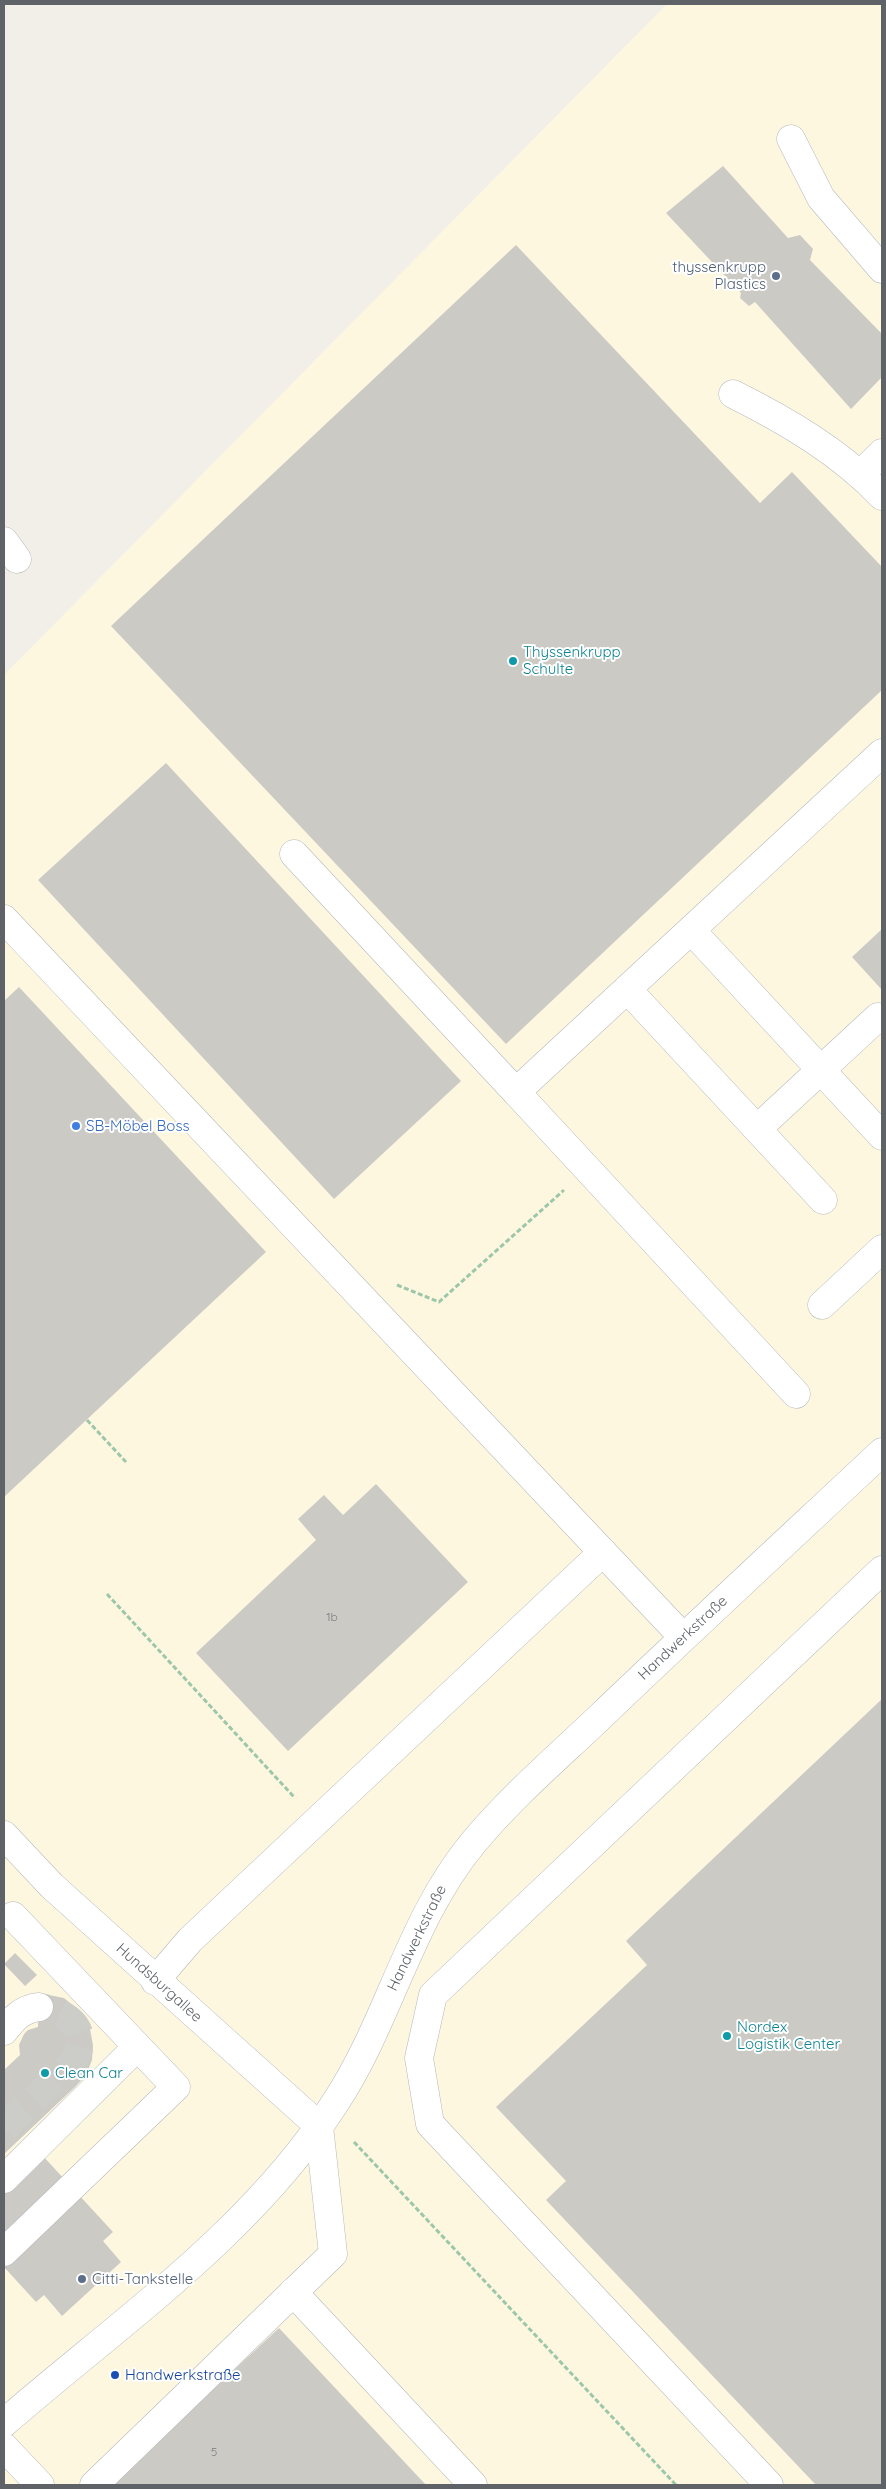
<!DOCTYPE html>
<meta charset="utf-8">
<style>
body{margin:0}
#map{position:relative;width:886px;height:2489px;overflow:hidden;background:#f1efe8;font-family:Quicksand,sans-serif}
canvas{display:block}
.frame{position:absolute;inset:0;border:5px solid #5f6368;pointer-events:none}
</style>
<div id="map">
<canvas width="886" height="2489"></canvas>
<div class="frame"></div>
</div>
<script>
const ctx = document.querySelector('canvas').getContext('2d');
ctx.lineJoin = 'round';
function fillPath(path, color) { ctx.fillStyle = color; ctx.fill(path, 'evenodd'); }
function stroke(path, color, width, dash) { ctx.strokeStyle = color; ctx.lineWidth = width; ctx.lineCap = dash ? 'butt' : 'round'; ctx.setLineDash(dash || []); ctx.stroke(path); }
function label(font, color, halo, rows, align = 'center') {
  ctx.font = font + ' Quicksand,sans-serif'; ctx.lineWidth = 4; ctx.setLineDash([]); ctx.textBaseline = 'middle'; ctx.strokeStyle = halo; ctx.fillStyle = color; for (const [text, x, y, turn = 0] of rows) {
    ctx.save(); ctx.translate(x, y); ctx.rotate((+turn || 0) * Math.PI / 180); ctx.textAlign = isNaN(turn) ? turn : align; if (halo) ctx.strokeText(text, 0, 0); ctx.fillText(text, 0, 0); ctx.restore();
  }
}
fillPath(new Path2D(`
 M667,4H882V2485H4V675Z`), '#fef7e0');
fillPath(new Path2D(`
 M723,166L788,238L800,235L813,249L810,260L882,334V377L851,409L755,302L749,306L740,298L741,293L666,213Z
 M516,245L760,503L792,472L882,567V690L506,1044L111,626Z
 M166,763L461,1081L334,1199L38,880Z
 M882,929V990L852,957Z
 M19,987L266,1252L4,1497V1001Z
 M376,1484L468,1582L288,1751L196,1653L316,1540L298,1519L324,1495L343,1515Z
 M882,1699V2485H816L546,2200L566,2181L496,2107L647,1965L626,1941Z
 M15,1953L37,1975L25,1986L4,1964Z
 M39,1993L64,1998L82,2013L90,2029L93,2045L92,2060L86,2075L75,2087L4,2154V2070L20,2055L19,2045L24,2034L28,2030L38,2027Z
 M42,2155L113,2232L103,2241L121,2262L62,2316L44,2295L36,2302L4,2267V2190Z
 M279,2328L426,2485H111Z`), '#cccac5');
stroke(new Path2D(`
 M4,2128C20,2112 37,2096 54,2080C60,2074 68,2068 73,2061C94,2031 66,2011 39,2007`), '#ccccc8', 28, [28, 14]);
const minor = new Path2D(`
 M791,139L821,198L882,269
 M733,394C787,421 840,452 882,496
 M861,474L882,453
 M4,541L17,559
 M294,854L516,1092L882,753
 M4,919L683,1637
 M691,930L882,1136
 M627,989L823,1200
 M516,1092L796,1394
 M757,1129L878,1017
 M822,1305L882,1249
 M4,1835L52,1886L319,2126
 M155,1981L190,1940L603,1552
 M4,2031C14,2018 22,2009 39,2007
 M4,2179L137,2047
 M4,2252L176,2087L13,1916
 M293,2292L473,2485
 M4,2423C120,2322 253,2232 337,2100C390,2018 410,1919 473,1843C511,1797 558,1757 601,1716C694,1627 788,1540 882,1452
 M4,2447L40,2485
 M94,2485L333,2254L319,2126
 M769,2485L430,2124L419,2058L433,1995L882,1570`);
stroke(minor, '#b5b8bc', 29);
stroke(new Path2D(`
 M397,1285L439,1302L564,1190
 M87,1420L126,1462
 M107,1594L294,1797
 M354,2142L676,2485`), '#9cc7a9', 3, [5, 2.5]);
stroke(minor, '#fff', 28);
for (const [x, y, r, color] of [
 [776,276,5,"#5c6f8a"],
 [513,661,5,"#0f9aa8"],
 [76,1126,5,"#3f7fe0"],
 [727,2036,5,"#0f9aa8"],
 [45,2073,5,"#0f9aa8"],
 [82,2279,5,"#5c6f8a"],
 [115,2375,5,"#1a4fb4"]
]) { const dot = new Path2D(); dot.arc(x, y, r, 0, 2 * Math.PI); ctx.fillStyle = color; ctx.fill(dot); stroke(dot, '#fff', 2); }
label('12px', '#7a7d7f', null, [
 ["1b",332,1617],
 ["5",214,2452]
]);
label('15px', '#4e5e75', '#fff', [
 ["thyssenkrupp",766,267],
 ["Plastics",766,284],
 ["Citti-Tankstelle",92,2279,"left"]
], 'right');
label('15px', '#0d838f', '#fff', [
 ["Thyssenkrupp",523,652],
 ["Schulte",523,669],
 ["Nordex",737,2027],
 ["Logistik Center",737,2044],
 ["Clean Car",55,2073]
], 'left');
label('15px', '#366cbe', '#fff', [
 ["SB-Möbel Boss",86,1126]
], 'left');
label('15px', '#5f6368', '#fff', [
 ["Handwerkstraße",683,1638,-43],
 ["Handwerkstraße",417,1938,-64],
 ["Hundsburgallee",159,1983,42]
]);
label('15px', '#164399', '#fff', [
 ["Handwerkstraße",125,2375]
], 'left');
</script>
